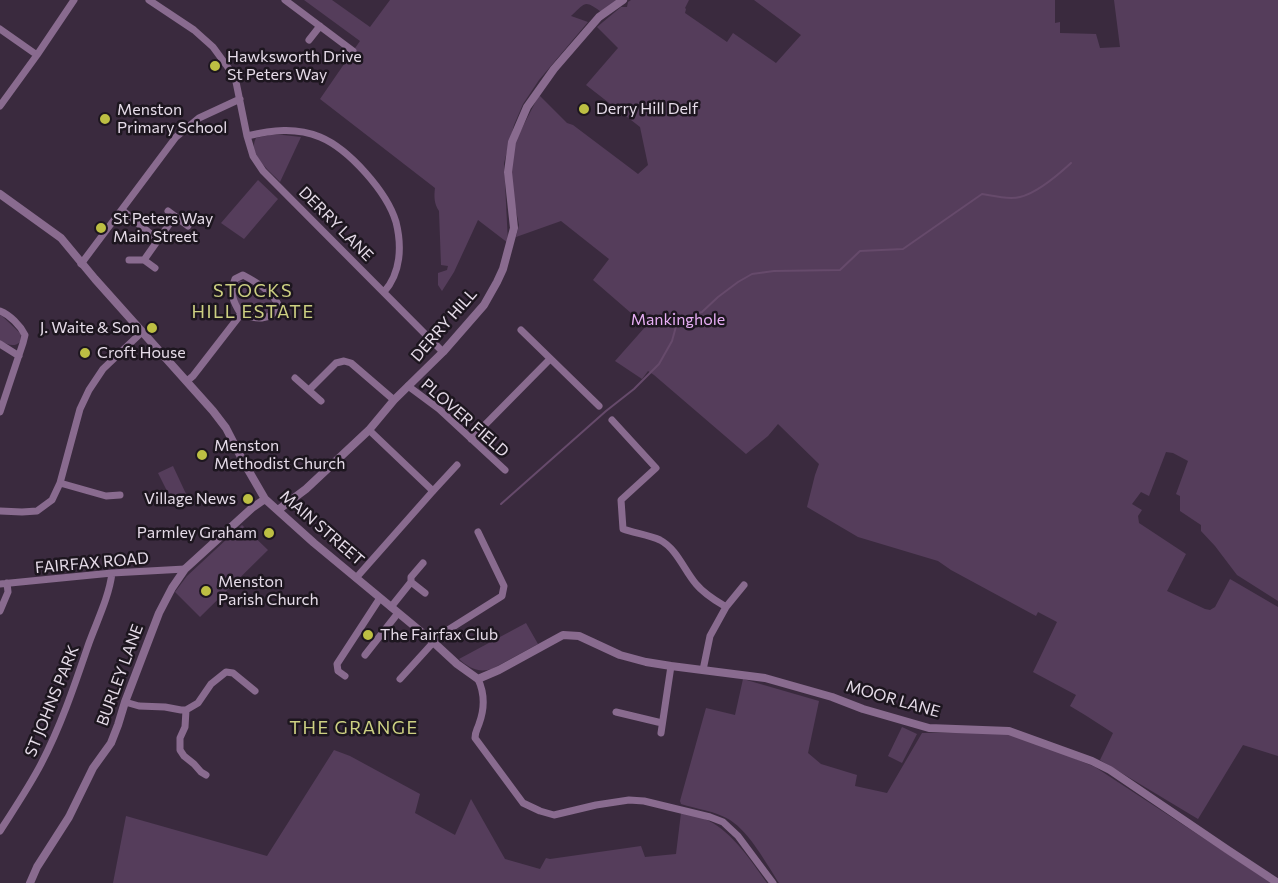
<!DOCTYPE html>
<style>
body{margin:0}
canvas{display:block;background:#3a2a3e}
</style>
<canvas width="1278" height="883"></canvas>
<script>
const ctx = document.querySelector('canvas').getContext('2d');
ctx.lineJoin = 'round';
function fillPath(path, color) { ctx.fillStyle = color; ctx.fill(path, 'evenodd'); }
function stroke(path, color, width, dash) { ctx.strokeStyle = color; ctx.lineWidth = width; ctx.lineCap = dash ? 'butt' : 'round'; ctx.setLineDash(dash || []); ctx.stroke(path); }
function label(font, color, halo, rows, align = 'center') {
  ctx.font = font + ' Commissioner,sans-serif'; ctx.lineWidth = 5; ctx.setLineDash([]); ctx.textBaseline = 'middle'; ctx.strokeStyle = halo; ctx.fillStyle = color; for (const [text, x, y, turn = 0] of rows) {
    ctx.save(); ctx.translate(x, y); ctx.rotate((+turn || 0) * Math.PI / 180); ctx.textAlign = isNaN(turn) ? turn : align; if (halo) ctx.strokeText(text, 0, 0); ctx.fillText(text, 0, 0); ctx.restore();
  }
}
fillPath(new Path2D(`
 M304,0H332L370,27L390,0H619L603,13C584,0 587,1 571,16L588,22L539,80L523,104L514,125L504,163L508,243L478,220L454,272L442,291L438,285V273L447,270L448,266L441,265L439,211C434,204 434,196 435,188L320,99L360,41Z
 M631,0H689L685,8L686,9L685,13L727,42L733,33L776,63L801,35L754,0H1055V23L1060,22V33L1096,34L1100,48L1120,47L1114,0H1278V601L1237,575L1215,546L1201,531V525L1180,511V496L1176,494L1188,461L1173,453L1166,452L1149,496L1141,492L1132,504L1142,510L1138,516L1139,523L1186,554L1167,591L1205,609L1210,610L1215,607L1230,579L1278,607V756L1243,745L1198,819L1100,760L1113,733L1085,715L1070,706L1076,695L1033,672L1057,622L1038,612L1036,616L951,570L938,561L858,537L807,507L815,475L819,464L778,424L768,436L746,454L654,375L648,371L642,379L615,361L646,326L593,280L609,259L561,221L516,237L519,225L508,172L516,140L539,95L567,123L573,125L638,174L648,165L640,127L586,85L618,48L597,27L621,7H627L628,2Z
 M270,135H283L301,137L280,182C270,171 247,154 256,138Z
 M258,180L278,199L244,239L221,223Z
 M239,281H244L267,298C282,306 268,316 257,316C251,315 246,313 242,310L235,296V285Z
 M0,315L2,316L21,334L20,342C13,348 8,344 0,341Z
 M173,466L187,496L173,503L158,473Z
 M242,525L268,550L200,617L175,592L187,576Z
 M526,623L538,644L492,669C478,673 469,668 459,659Z
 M743,679L819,701L808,753L821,764L857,775L855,786L887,793L922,733H1013L1095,767L1272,883H779C766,863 750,833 730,820C716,811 696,809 681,804L680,801L706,708L735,715Z
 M902,727L917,734L902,763L888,756Z
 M334,750L350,756L420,794L415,813L455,835L471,799L505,859L540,869L546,858L550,859L641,846L645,857L676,854L681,813C690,815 700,816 709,821C732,832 752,862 767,883H113L126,816L267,856Z`), '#553d5b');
stroke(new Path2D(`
 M501,504L606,411L634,389L659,364L672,341L678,319L702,312L718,297L738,282L752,274L774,271L840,270L860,251L903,249L982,194C994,196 1008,200 1020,197C1037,193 1058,175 1071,163`), '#664a6b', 2);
stroke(new Path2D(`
 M149,0L194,30L213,47L235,77L247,136L253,156L263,171L443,352
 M285,0L353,51
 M0,29L37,55
 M309,40L320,26
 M0,106L37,55L74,0
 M247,136C272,130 296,127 320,137C349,149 387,192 396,222C402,246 401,273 384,292
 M122,210L158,240
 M168,211L188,226
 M129,260H144L175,216
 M144,260L155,268
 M81,264L176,137L199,118L240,99
 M0,311C10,315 20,325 25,335L23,343L0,412
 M521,330L599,406
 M0,344L19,356
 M295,378L321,401
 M187,381L193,376L241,314C233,302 229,292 235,279L243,275C256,282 274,292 279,307C270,322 255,319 241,314
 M408,386L439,409L505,470
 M309,390L336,363L344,361L351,363L394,400
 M612,420L656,468L621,500L623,529C634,533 650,535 660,540C677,549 684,570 696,584C704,594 716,601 726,607L710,636L703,670
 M369,430L433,491
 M471,439L550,359
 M60,483L106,496L120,495
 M0,511L22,512L37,511L52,500L60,483L80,409L89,390L103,369L142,332
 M356,578L433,491L457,465
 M411,582L425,593
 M0,584L112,573L185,569
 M391,607L411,582V577L423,563
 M726,607L744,585
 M0,611L8,592L7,583
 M365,655L398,613
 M345,676L338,671L337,664L380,598
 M400,679L440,635L502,596L504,586L478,532
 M478,679C485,694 485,708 479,724C477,730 475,732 475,738L523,803L540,811L554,815L596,805L629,800L644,801L710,817L723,822L738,836L773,883
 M125,702L139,706L165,707L181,710H186L198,703L211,684L226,672L233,673L255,691
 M186,710L185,727L180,738V750L184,756L194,764L201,772L206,775
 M616,712L662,723
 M661,733L671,666
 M0,831C14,809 29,787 41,764C61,726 75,684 89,643C97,621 109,597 112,573`), '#896b8f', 7);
stroke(new Path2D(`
 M0,194L61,238L95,279L213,411L226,428L243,461L265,499L314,543L431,640L457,664L478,679L499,670L563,635L579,636L620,655L646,662L671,666L765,678L832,697L863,709L929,728L1009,731L1092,761L1110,770L1228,850L1278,883
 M278,510L306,489L369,430L394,400L443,352L484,305L497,282L503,269L514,228L508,172L512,142L527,107L554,69L599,17L623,0
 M30,883L37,867L69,817L93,768L111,743L118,725L125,702L159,613L172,588L185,569L252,508L265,499`), '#896b8f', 8);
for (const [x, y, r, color] of [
 [215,66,6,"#bdbf43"],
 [584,109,6,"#bdbf43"],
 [105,119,6,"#bdbf43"],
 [101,228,6,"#bdbf43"],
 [152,328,6,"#bdbf43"],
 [85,353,6,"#bdbf43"],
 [202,455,6,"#bdbf43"],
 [248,499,6,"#bdbf43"],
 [269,533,6,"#bdbf43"],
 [206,591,6,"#bdbf43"],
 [368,635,6,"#bdbf43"]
]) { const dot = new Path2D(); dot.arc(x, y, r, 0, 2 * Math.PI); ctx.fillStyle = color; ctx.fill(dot); stroke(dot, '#1d161f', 2); }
label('16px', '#e5dbe8', '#1d161f', [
 ["Hawksworth Drive",227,57],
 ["St Peters Way",227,75],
 ["Derry Hill Delf",596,109],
 ["Menston",117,110],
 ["Primary School",117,128],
 ["St Peters Way",113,219],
 ["Main Street",113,237],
 ["J. Waite & Son",140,328,"right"],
 ["Croft House",97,353],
 ["Menston",214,446],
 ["Methodist Church",214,464],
 ["Village News",236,499,"right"],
 ["Parmley Graham",257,533,"right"],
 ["Menston",218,582],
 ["Parish Church",218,600],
 ["The Fairfax Club",380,635]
], 'left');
label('16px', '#e5dbe8', '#1d161f', [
 ["DERRY LANE",336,224,45],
 ["DERRY HILL",444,325,-49],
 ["PLOVER FIELD",465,418,41],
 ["MAIN STREET",322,528,41],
 ["FAIRFAX ROAD",92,563,-5],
 ["BURLEY LANE",120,675,-70],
 ["MOOR LANE",893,699,16],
 ["ST JOHNS PARK",52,701,-68]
]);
label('16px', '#e7aef4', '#1d161f', [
 ["Mankinghole",678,320]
]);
ctx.letterSpacing = '1.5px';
label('18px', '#cdd082', '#1d161f', [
 ["STOCKS",253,291],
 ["HILL ESTATE",253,312],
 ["THE GRANGE",354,728]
]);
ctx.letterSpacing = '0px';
</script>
